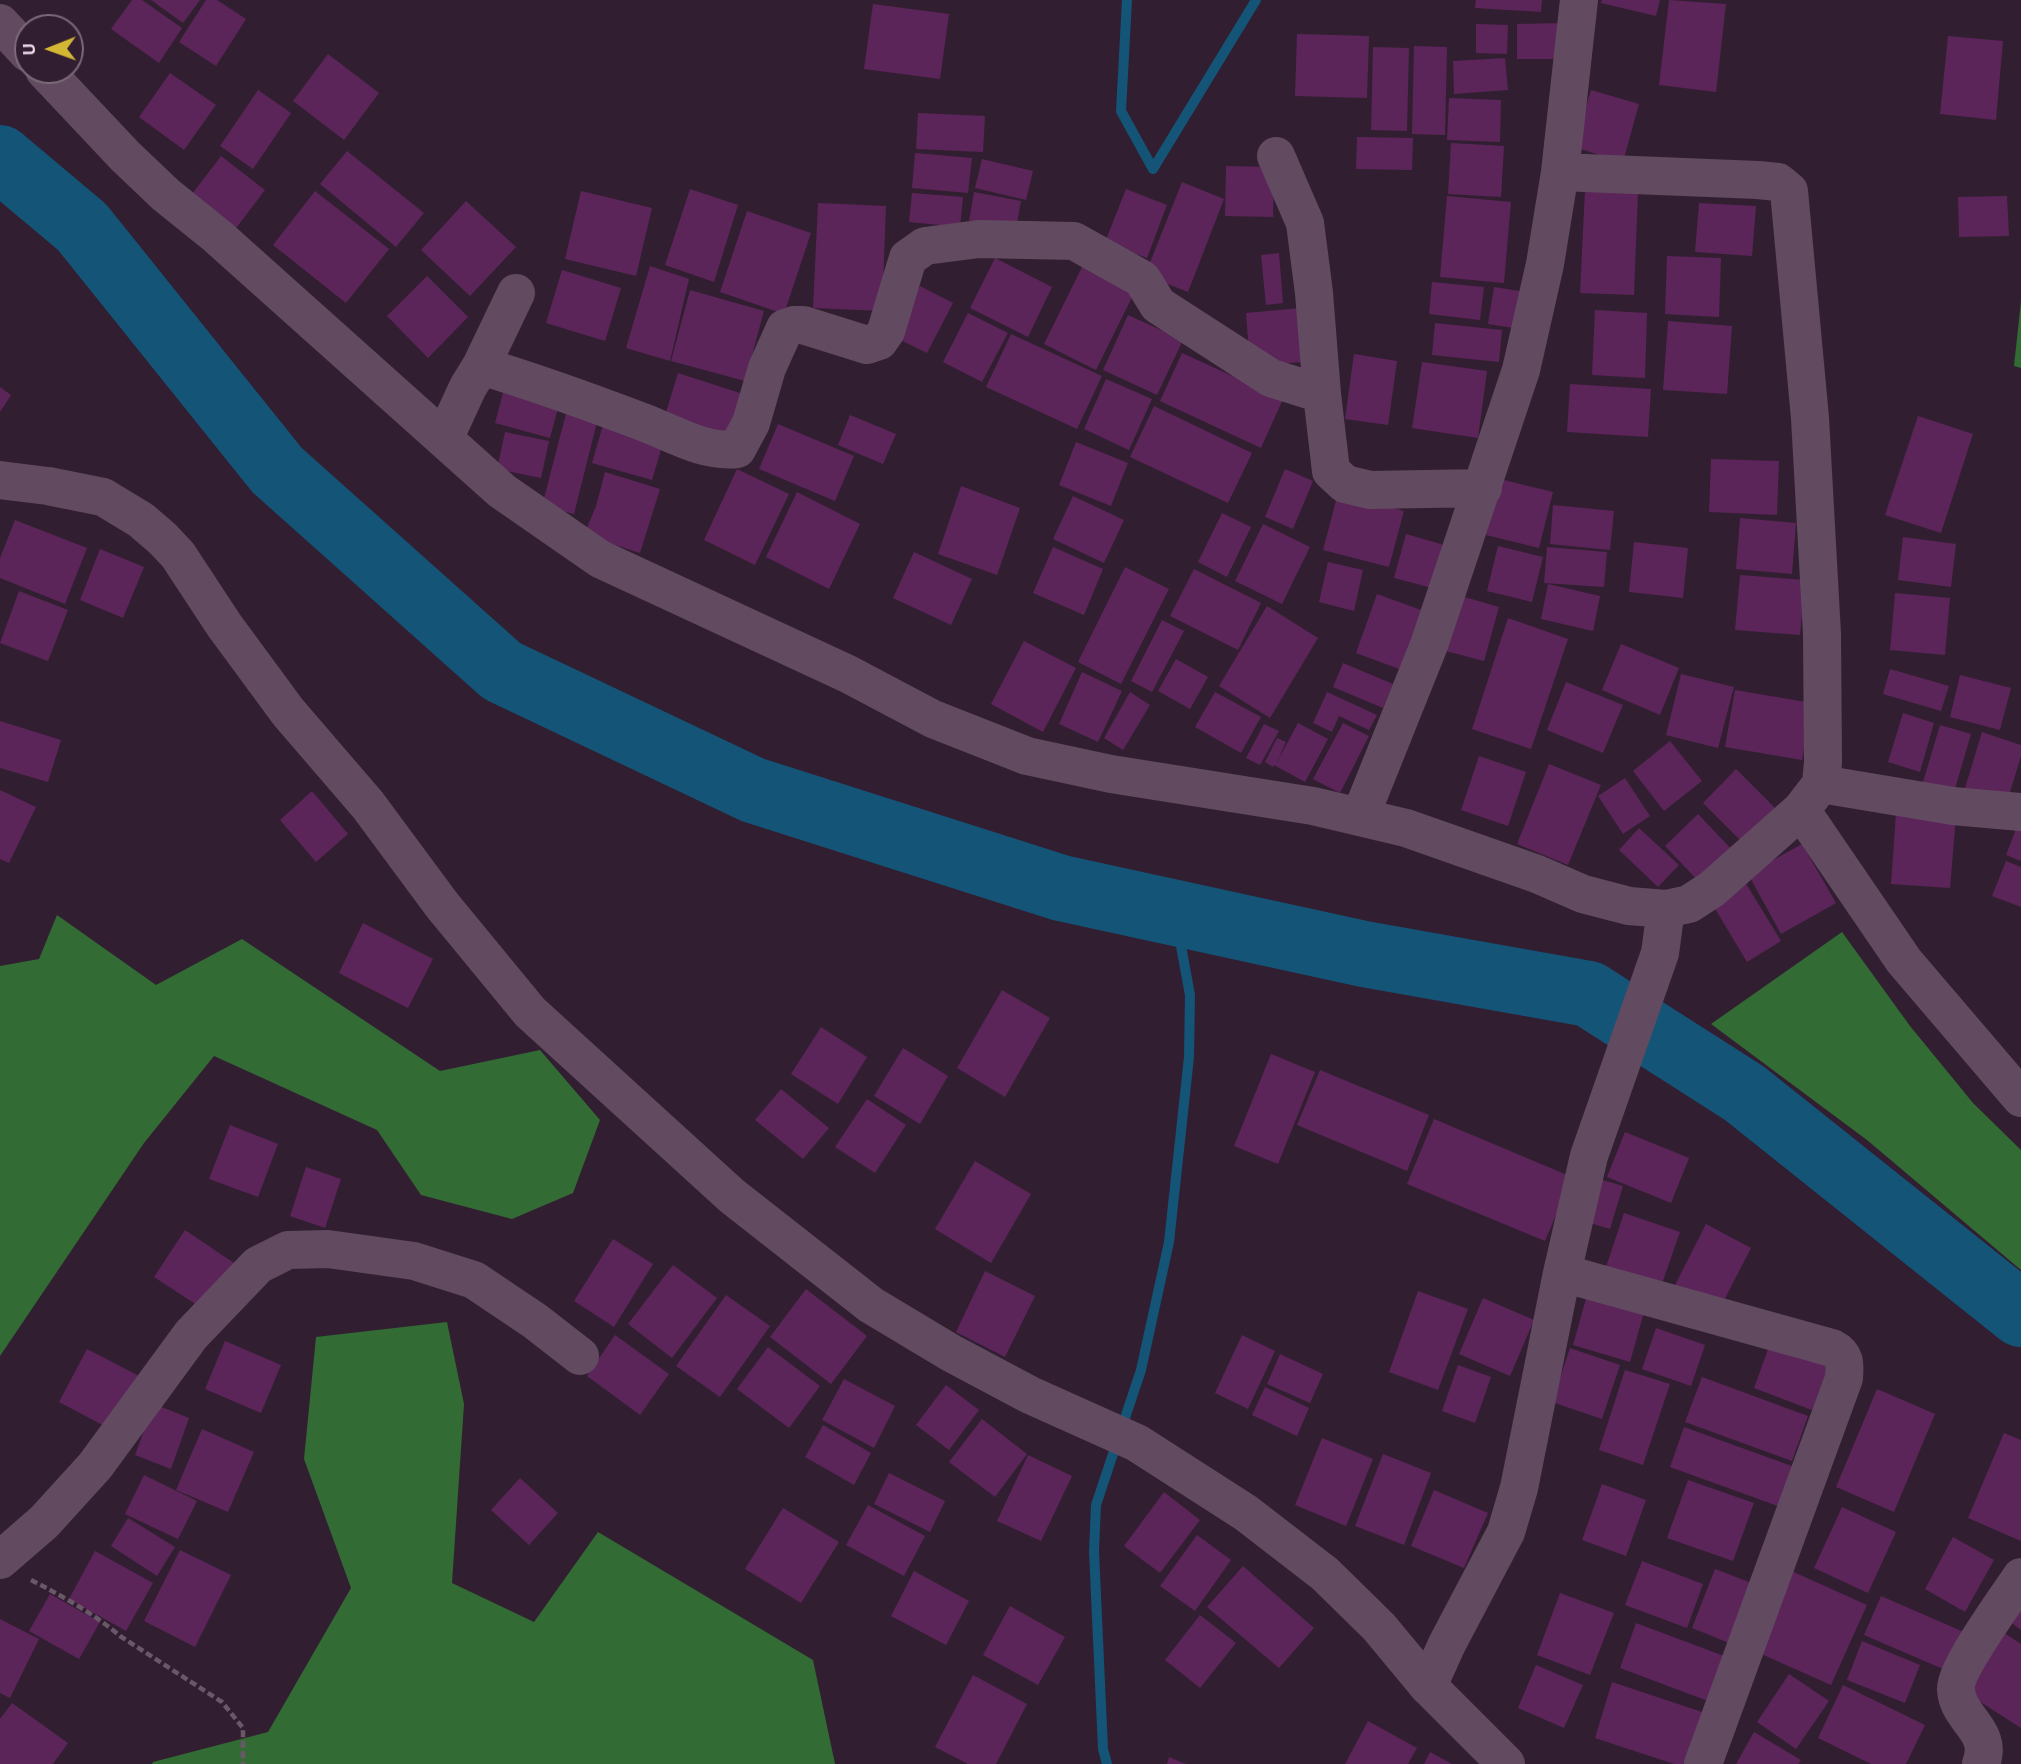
<!DOCTYPE html>
<style>
body{margin:0}
#map{position:relative;width:2021px;height:1764px;overflow:hidden;background:#321e31;font-family:"Alegreya Sans",sans-serif}
canvas{display:block}
.north{position:absolute;left:14px;top:14px;width:70px;height:70px;box-sizing:border-box;background:#321e31;border:2px solid #7c6a7b;border-radius:50%;rotate:269deg;font-size:19px;font-weight:700;line-height:28px;text-align:center;color:#ebdde9}
.north::after{content:'';display:block;margin:auto;width:24px;height:32px;background:#d4b635;clip-path:polygon(50% 0,100% 100%,50% 72%,0 100%)}
</style>
<div id="map">
<canvas width="2021" height="1764"></canvas>
<div class="north">U</div>
</div>
<script>
const ctx = document.querySelector('canvas').getContext('2d');
ctx.lineJoin = 'round';
function fillPath(path, color) { ctx.fillStyle = color; ctx.fill(path, 'evenodd'); }
function stroke(path, color, width, dash) { ctx.strokeStyle = color; ctx.lineWidth = width; ctx.lineCap = dash ? 'butt' : 'round'; ctx.setLineDash(dash || []); ctx.stroke(path); }
fillPath(new Path2D(`
 M2021,301V368L2014,366Z
 M57,915L156,985L242,939L440,1071L540,1050L600,1120L573,1193L512,1219L421,1195L377,1130L214,1056L144,1143L0,1356V966L39,959Z
 M1842,932L1910,1026L1973,1103L2021,1150V1270L1867,1140L1711,1024Z
 M447,1322L464,1404L452,1583L534,1622L598,1532L813,1660L835,1764H152L153,1762L268,1732L351,1588L304,1459L316,1337Z`), '#326c34');
stroke(new Path2D(`
 M1127,0L1121,111L1153,169L1256,0
 M1107,1764L1103,1749L1094,1551L1096,1505L1141,1370L1169,1242L1189,1057L1190,995L1179,935L1172,912`), '#145477', 10);
stroke(new Path2D(`
 M0,158L82,227L277,470L502,671L753,790L1061,888L1364,954L1589,994L1744,1093L2021,1314`), '#145477', 66);
fillPath(new Path2D(`
 M132,0H142L182,28L159,63L111,29Z
 M151,0H200L183,23Z
 M206,0H217L246,19L216,66L179,42Z
 M1476,0H1542L1541,12L1475,8Z
 M1602,0H1660L1656,16L1601,3Z
 M1669,0L1726,4L1716,92L1659,85Z
 M873,4L949,14L940,79L864,69Z
 M1563,23V59H1517V24Z
 M1476,24L1508,25L1507,54L1476,53Z
 M1297,34L1369,36L1367,98L1295,96Z
 M1948,36L2003,41L1996,120L1940,114Z
 M1414,46L1447,47L1445,135L1412,134Z
 M1373,47L1409,48L1407,131L1371,130Z
 M328,54L379,93L344,140L293,101Z
 M1505,58L1508,90L1454,94L1453,61Z
 M170,73L216,105L184,150L139,117Z
 M258,90L291,113L253,169L220,146Z
 M1591,90L1639,104L1623,162L1574,147Z
 M1449,98L1501,100L1500,142L1447,140Z
 M918,113L985,116L983,152L916,149Z
 M1357,137L1413,138L1412,170L1356,169Z
 M1451,143L1504,146L1501,197L1448,194Z
 M347,151L424,213L396,247L320,184Z
 M915,153L972,158L968,193L912,188Z
 M221,156L265,190L230,236L186,202Z
 M982,159L1033,171L1026,200L975,188Z
 M1226,166L1274,167L1273,217L1225,216Z
 M1182,182L1224,199L1188,292L1145,275Z
 M690,189L738,205L714,282L665,265Z
 M1126,189L1167,205L1147,258L1105,242Z
 M1585,190L1638,192L1634,295L1580,293Z
 M315,191L389,249L346,303L273,245Z
 M581,191L652,208L636,276L565,259Z
 M974,192L1021,201L1016,229L969,221Z
 M912,193L963,197L960,227L909,222Z
 M1447,196L1511,202L1504,283L1440,277Z
 M2007,196L2009,236L1959,237L1958,197Z
 M466,201L516,247L470,296L421,250Z
 M818,203L886,206L882,311L813,308Z
 M1699,203L1756,206L1752,256L1695,252Z
 M747,211L811,233L784,314L720,292Z
 M1279,253L1283,303L1266,305L1261,255Z
 M1667,256L1721,258L1719,317L1665,314Z
 M1087,257L1139,283L1096,370L1044,344Z
 M995,258L1052,287L1028,337L970,308Z
 M650,266L689,279L670,361L626,348Z
 M562,270L621,288L605,341L546,323Z
 M427,276L468,317L428,358L387,316Z
 M1432,282L1484,287L1480,320L1429,314Z
 M920,286L953,303L927,353L894,337Z
 M1494,287L1526,292L1520,329L1488,324Z
 M690,290L764,311L745,381L671,361Z
 M1311,307L1315,361L1250,366L1246,313Z
 M1595,310L1647,313L1645,378L1592,375Z
 M968,313L1008,333L982,382L943,362Z
 M1128,315L1183,340L1157,395L1103,370Z
 M1668,321L1732,326L1727,394L1663,390Z
 M1435,323L1502,330L1499,362L1432,355Z
 M1011,334L1102,376L1077,429L986,387Z
 M1182,353L1283,399L1261,448L1160,401Z
 M1354,354L1397,361L1388,425L1345,419Z
 M1422,362L1487,371L1478,438L1412,428Z
 M678,373L743,394L727,443L663,422Z
 M507,378L562,393L550,438L495,423Z
 M1106,379L1152,399L1129,450L1084,429Z
 M1570,384L1651,389L1648,437L1567,432Z
 M0,387L11,395L0,412Z
 M1154,406L1252,453L1228,503L1130,457Z
 M567,410L598,418L574,514L542,506Z
 M850,415L896,434L883,464L838,445Z
 M1918,416L1973,434L1941,533L1885,515Z
 M778,424L854,456L835,501L759,469Z
 M603,425L663,443L652,480L592,463Z
 M505,432L549,441L541,478L497,469Z
 M1076,442L1128,463L1111,506L1059,485Z
 M1711,459L1779,461L1777,515L1709,512Z
 M737,469L789,494L755,565L704,540Z
 M1285,469L1313,481L1293,529L1265,517Z
 M605,472L660,489L640,553L584,535L596,506Z
 M1500,479L1553,492L1539,548L1486,535Z
 M961,486L1020,508L997,575L938,554Z
 M797,492L860,524L829,589L766,557Z
 M1338,493L1404,511L1389,567L1323,550Z
 M1073,496L1124,520L1104,563L1053,539Z
 M1553,505L1614,511L1610,550L1550,544Z
 M1222,513L1251,527L1227,577L1198,562Z
 M1740,518L1796,523L1792,574L1736,569Z
 M15,520L87,548L65,604L0,578V558Z
 M1263,524L1310,547L1282,604L1235,581Z
 M1406,534L1444,545L1432,588L1394,578Z
 M1903,537L1956,544L1951,587L1898,580Z
 M1634,542L1688,548L1683,598L1629,592Z
 M1498,546L1543,557L1532,602L1487,591Z
 M1053,547L1103,569L1084,615L1033,593Z
 M1547,547L1607,552L1604,587L1544,583Z
 M100,549L144,567L123,618L80,600Z
 M914,552L972,579L951,625L893,598Z
 M1328,562L1363,570L1354,611L1319,602Z
 M1125,567L1169,589L1121,684L1078,662Z
 M1194,569L1261,603L1238,650L1170,616Z
 M1740,575L1805,580L1800,635L1735,630Z
 M1548,584L1600,596L1593,631L1541,619Z
 M19,591L68,610L48,661L0,643Z
 M1895,593L1950,598L1945,655L1890,650Z
 M1377,594L1432,614L1410,673L1356,653Z
 M1454,594L1499,607L1484,661L1438,649Z
 M1267,606L1318,638L1270,718L1219,686Z
 M1508,618L1568,639L1531,749L1472,729Z
 M1162,620L1184,631L1152,692L1131,681Z
 M1024,641L1076,668L1043,732L991,704Z
 M1621,644L1679,668L1660,715L1602,690Z
 M1176,659L1208,677L1190,709L1158,691Z
 M1343,663L1393,684L1383,708L1333,687Z
 M1890,669L1949,686L1941,711L1883,694Z
 M1082,672L1122,691L1098,742L1059,724Z
 M1681,674L1734,687L1718,748L1666,735Z
 M1960,675L2011,688L2000,730L1950,717Z
 M1566,682L1623,705L1603,753L1547,730Z
 M1735,690L1812,703L1802,760L1725,747Z
 M1130,692L1150,705L1123,750L1104,738Z
 M1215,692L1261,717L1241,753L1195,727Z
 M1327,692L1377,715L1369,730L1339,716L1332,732L1313,723Z
 M1903,713L1934,723L1920,772L1888,762Z
 M0,721L61,740L48,782L0,768Z
 M1298,723L1328,739L1305,782L1274,765L1273,767L1265,762L1277,738L1286,742L1277,762Z
 M1343,723L1369,736L1340,793L1313,779Z
 M1264,724L1279,731L1260,765L1246,758Z
 M1940,725L1971,734L1954,792L1923,782Z
 M1982,732L2021,745V756L2007,802L1965,788Z
 M1670,741L1702,781L1664,811L1633,771Z
 M1479,756L1526,772L1508,826L1461,810Z
 M1549,764L1601,785L1568,865L1517,844Z
 M1736,769L1776,809L1742,842L1703,803Z
 M1625,778L1650,816L1623,834L1598,796Z
 M0,790L36,807L9,863L0,859Z
 M312,791L348,834L316,862L280,820Z
 M1896,813L1956,817L1950,888L1891,884Z
 M1698,814L1737,855L1704,887L1665,846Z
 M2021,816V861L2006,855Z
 M1639,828L1679,865L1658,887L1619,850Z
 M1802,844L1836,903L1781,934L1748,874Z
 M2006,861L2021,867V907L1992,896Z
 M1745,882L1781,941L1747,962L1711,902Z
 M363,923L433,959L408,1008L339,973Z
 M1002,990L1050,1018L1005,1097L957,1068Z
 M821,1027L867,1057L838,1104L791,1074Z
 M903,1048L948,1076L920,1124L874,1096Z
 M1271,1054L1315,1072L1278,1164L1234,1146Z
 M1320,1070L1429,1115L1407,1171L1297,1125Z
 M781,1089L829,1128L803,1159L755,1120Z
 M867,1099L906,1125L875,1173L835,1147Z
 M1434,1119L1572,1177L1545,1241L1407,1184Z
 M230,1125L278,1144L258,1197L209,1179Z
 M1625,1132L1689,1158L1671,1203L1607,1177Z
 M975,1161L1031,1194L991,1263L935,1229Z
 M306,1167L341,1179L325,1228L290,1216Z
 M1596,1178L1623,1186L1610,1229L1583,1221Z
 M1624,1213L1680,1232L1658,1295L1603,1276Z
 M1706,1224L1751,1248L1718,1312L1673,1289Z
 M185,1230L234,1263L203,1309L154,1277Z
 M613,1239L653,1264L614,1327L574,1301Z
 M673,1265L717,1298L672,1358L628,1324Z
 M985,1271L1035,1296L1005,1357L956,1332Z
 M1589,1288L1646,1305L1630,1362L1573,1345Z
 M806,1289L867,1336L831,1384L770,1337Z
 M1418,1291L1468,1309L1438,1390L1389,1372Z
 M726,1295L770,1326L720,1397L676,1366Z
 M1483,1298L1534,1320L1510,1376L1459,1354Z
 M1656,1328L1705,1345L1691,1386L1642,1369Z
 M615,1335L669,1374L640,1415L587,1376Z
 M1242,1335L1275,1351L1248,1409L1215,1393Z
 M225,1341L281,1365L261,1413L205,1389Z
 M1771,1341L1830,1362L1812,1410L1754,1388Z
 M768,1347L820,1386L789,1428L737,1389Z
 M1570,1348L1620,1365L1602,1419L1552,1402Z
 M87,1349L139,1376L112,1430L59,1402Z
 M1280,1354L1323,1374L1310,1403L1267,1384Z
 M1458,1365L1491,1377L1475,1423L1442,1411Z
 M1625,1370L1670,1384L1643,1465L1599,1450Z
 M1702,1377L1808,1416L1792,1461L1685,1422Z
 M844,1379L895,1406L874,1448L822,1420Z
 M946,1385L979,1410L949,1450L916,1425Z
 M1265,1387L1309,1408L1297,1436L1252,1415Z
 M1877,1389L1935,1414L1894,1512L1836,1487Z
 M154,1404L189,1418L171,1469L135,1455Z
 M982,1419L1027,1454L995,1497L949,1462Z
 M823,1425L871,1453L854,1485L805,1457Z
 M1684,1427L1800,1469L1786,1509L1670,1467Z
 M202,1429L254,1452L228,1512L176,1490Z
 M2004,1433L2021,1440V1541L1968,1518Z
 M1322,1438L1373,1459L1346,1526L1295,1505Z
 M1383,1454L1431,1473L1404,1545L1355,1526Z
 M1028,1455L1072,1476L1041,1541L997,1521Z
 M889,1473L945,1501L930,1532L874,1504Z
 M144,1475L197,1501L178,1539L125,1514Z
 M520,1478L558,1513L529,1545L491,1510Z
 M1688,1480L1754,1503L1733,1561L1667,1538Z
 M1602,1484L1646,1500L1626,1556L1582,1540Z
 M1434,1490L1488,1513L1464,1568L1411,1546Z
 M1164,1492L1200,1520L1160,1573L1124,1546Z
 M868,1505L925,1536L904,1576L846,1545Z
 M1842,1507L1896,1532L1868,1593L1814,1568Z
 M783,1508L839,1542L801,1603L745,1569Z
 M128,1518L175,1547L157,1576L111,1546Z
 M1197,1535L1231,1560L1195,1611L1160,1586Z
 M1953,1537L1994,1560L1965,1612L1925,1589Z
 M180,1550L231,1575L195,1647L144,1621Z
 M95,1551L153,1583L126,1631L69,1599Z
 M1642,1561L1703,1584L1687,1628L1625,1605Z
 M1243,1566L1314,1628L1279,1668L1207,1607Z
 M1715,1569L1762,1587L1739,1647L1692,1628Z
 M1787,1569L1867,1605L1831,1685L1750,1649Z
 M914,1571L969,1601L946,1645L891,1616Z
 M1560,1593L1614,1613L1590,1675L1537,1655Z
 M50,1594L100,1622L79,1659L29,1631Z
 M1881,1596L1973,1636L1957,1675L1864,1635Z
 M2021,1603V1630L2009,1621Z
 M1010,1606L1065,1637L1038,1685L983,1655Z
 M1200,1615L1236,1643L1200,1688L1165,1660Z
 M0,1619L39,1639L10,1698L0,1693Z
 M1636,1623L1724,1656L1708,1701L1620,1668Z
 M2003,1632L2021,1644V1728L1965,1692Z
 M1862,1641L1920,1665L1905,1703L1847,1680Z
 M1536,1665L1583,1685L1564,1728L1518,1708Z
 M1789,1674L1829,1701L1796,1749L1757,1722Z
 M973,1675L1027,1704L996,1764H968L935,1747Z
 M1612,1682L1714,1716L1698,1764H1674L1595,1738Z
 M1843,1685L1925,1725L1906,1764H1871L1818,1738Z
 M12,1703L68,1743L53,1764H0V1719Z
 M1368,1721L1417,1748L1408,1764H1345Z
 M1754,1732L1801,1760L1798,1764H1736Z
 M1430,1752L1452,1764H1424Z
 M1169,1757L1186,1764H1167Z`), '#5b2559');
stroke(new Path2D(`
 M31,1580C62,1596 93,1613 120,1636L222,1702L243,1728V1764`), '#6a5768', 4.5, [7, 3.5]);
stroke(new Path2D(`
 M0,23L28,53
 M44,70L125,156L166,195L217,236L502,491L600,559L848,674L933,719L1027,756L1111,774L1313,806L1406,828L1537,874L1583,894L1629,906L1666,909L1689,904L1712,889L1801,810L1904,961L2021,1098
 M1276,156L1305,223L1314,293L1322,394
 M1560,172L1758,180L1778,182L1789,191L1810,418L1822,634L1823,762L1821,784L1801,810
 M481,366L516,293
 M444,439L468,387L481,366C535,382 587,401 640,421C671,432 702,453 737,449L751,423L767,368L785,328L794,325H803L867,345L879,341L886,331L908,258L925,246L979,239L1074,241L1142,279L1158,305L1271,378L1322,394L1331,471L1345,484L1370,490L1483,488
 M1821,784L1953,806L2021,812
 M1360,817L1429,645L1521,370L1545,264L1560,172L1579,0
 M1562,1273L1832,1348C1846,1355 1845,1364 1844,1378L1703,1764
 M0,1560L44,1522L95,1466L191,1335L258,1265L288,1250L328,1249L414,1261L474,1280L535,1321L580,1356
 M1428,1686L1447,1644L1506,1532L1519,1488L1562,1273L1589,1156L1660,953L1666,909
 M1981,1764C1994,1730 1958,1720 1956,1690C1954,1670 2008,1597 2021,1577`), '#624b60', 38);
stroke(new Path2D(`
 M0,480L48,486L103,497L141,520L163,539L178,555L224,625L288,712L368,805L442,905L530,1012L732,1196L871,1305L951,1353L1030,1395L1137,1443L1246,1513L1325,1574L1379,1627L1428,1686L1506,1764`), '#624b60', 38);
</script>
